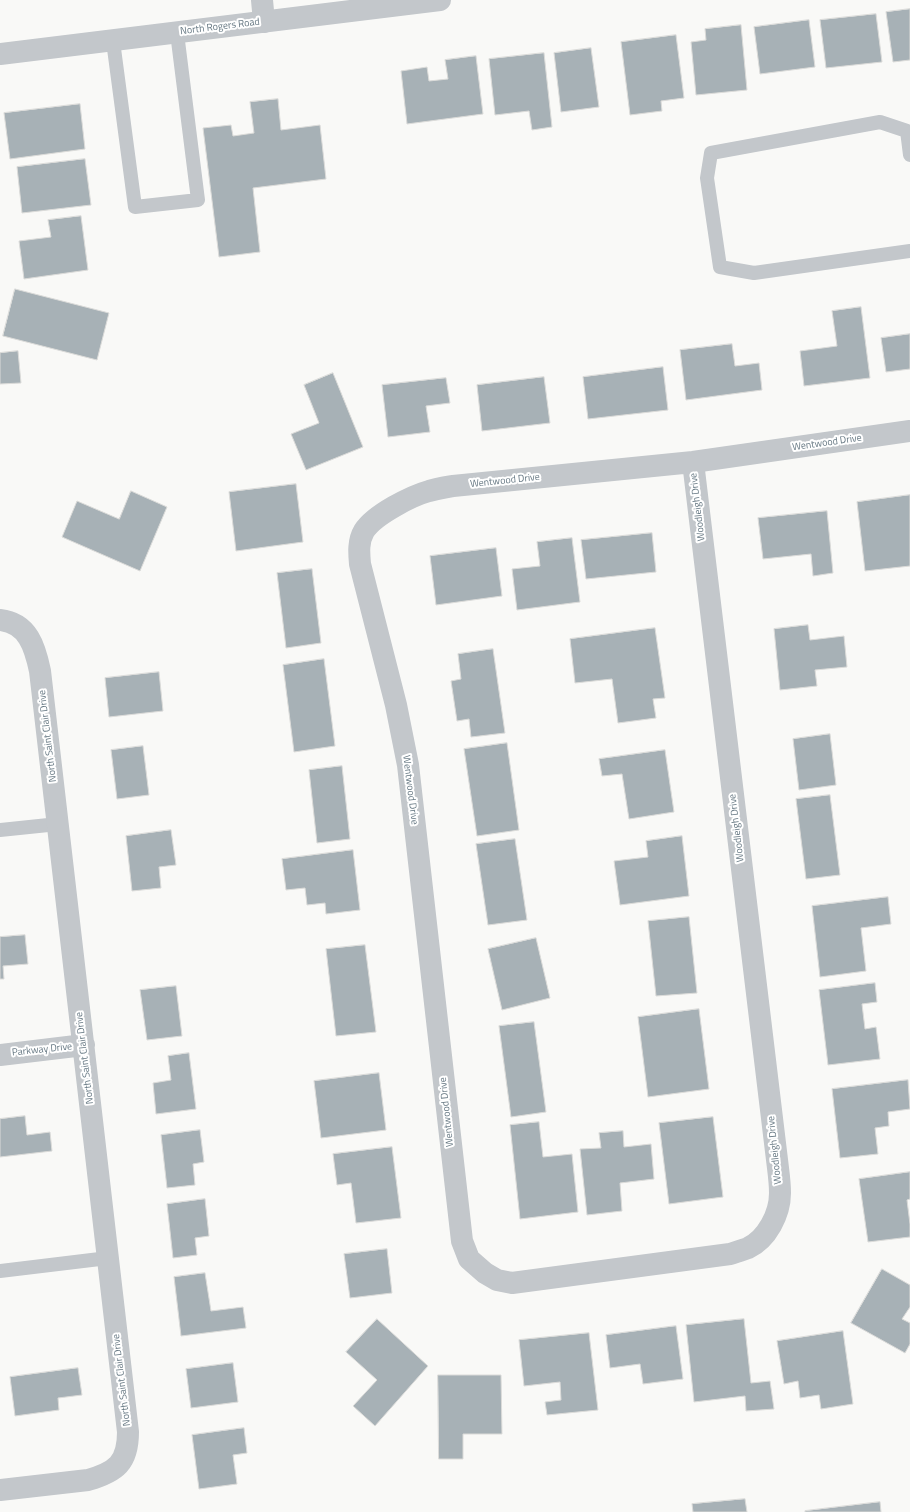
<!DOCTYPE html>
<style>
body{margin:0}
canvas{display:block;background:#f9f9f7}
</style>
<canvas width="910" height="1512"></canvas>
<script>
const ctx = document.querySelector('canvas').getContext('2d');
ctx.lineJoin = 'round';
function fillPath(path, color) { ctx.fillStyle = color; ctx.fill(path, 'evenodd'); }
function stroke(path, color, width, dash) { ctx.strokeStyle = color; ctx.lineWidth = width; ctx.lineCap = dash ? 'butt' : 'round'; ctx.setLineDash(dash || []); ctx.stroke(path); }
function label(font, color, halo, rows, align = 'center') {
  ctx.font = font + ' "Titillium Web",sans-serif'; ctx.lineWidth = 4; ctx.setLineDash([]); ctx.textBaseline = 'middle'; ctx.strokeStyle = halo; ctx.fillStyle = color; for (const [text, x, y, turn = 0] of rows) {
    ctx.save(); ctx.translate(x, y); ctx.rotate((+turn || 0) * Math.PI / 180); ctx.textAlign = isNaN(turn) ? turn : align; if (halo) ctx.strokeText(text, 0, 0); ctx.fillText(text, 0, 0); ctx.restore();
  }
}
const building = new Path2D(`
 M910,9V60L893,62L886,12Z
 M876,14L882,62L826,68L820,20Z
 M809,20L815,67L760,74L754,27Z
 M741,25L747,90L696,95L691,42L706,40L705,29Z
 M676,35L684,98L661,101L662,111L630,115L621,42Z
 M591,48L599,107L561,112L554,53Z
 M544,53L552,127L532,130L529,111L495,115L489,59Z
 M476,56L483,114L407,124L401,71L427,67L429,81L448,79L445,60Z
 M278,99L281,130L320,125L326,179L253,188L260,252L219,257L203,128L231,125L233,136L254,133L250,102Z
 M80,104L85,149L10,159L4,113Z
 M85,159L91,205L22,213L17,167Z
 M81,216L88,270L24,279L19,241L51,237L48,220Z
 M15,289L109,313L97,360L3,336Z
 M861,307L870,378L804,386L800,351L837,346L832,311Z
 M910,334V369L886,372L881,338Z
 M732,344L735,366L759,363L762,390L686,400L680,350Z
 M18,351L21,383L0,384V353Z
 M663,367L668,410L588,419L583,377Z
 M333,373L363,447L306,470L291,434L319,423L304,385Z
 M544,377L550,423L482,431L477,385Z
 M446,378L450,403L426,406L430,432L388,437L382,385Z
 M296,484L303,542L236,551L229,492Z
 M131,491L167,507L140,571L62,537L77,501L119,519Z
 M910,495V566L865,571L857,502Z
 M827,511L833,573L813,576L811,554L763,559L758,518Z
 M652,533L656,572L586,579L581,540Z
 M572,538L580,602L517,610L512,569L540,566L537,542Z
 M496,548L502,596L436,605L430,556Z
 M312,569L321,643L286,648L277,573Z
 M808,625L810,640L844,636L847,667L815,670L817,686L780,690L774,629Z
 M655,628L665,698L653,699L656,718L618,723L612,679L575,683L570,639Z
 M493,649L505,733L471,737L469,719L457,721L451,681L461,679L458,654Z
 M324,659L335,746L294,752L283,665Z
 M159,672L163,711L109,717L105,678Z
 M830,734L836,785L799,790L793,739Z
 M507,743L519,830L477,836L464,749Z
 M143,746L149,795L117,799L111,750Z
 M665,750L674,812L629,819L622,774L602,776L599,759Z
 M342,766L350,839L317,843L309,770Z
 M830,795L840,875L806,879L796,799Z
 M171,830L176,865L159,867L161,888L132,891L126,836Z
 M682,836L689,896L620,905L614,861L648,857L646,841Z
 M515,839L527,920L488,925L476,844Z
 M353,850L360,910L326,914L325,903L307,905L305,888L286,890L282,859Z
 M888,897L891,924L861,928L866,971L820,977L812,906Z
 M689,917L697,993L656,996L648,921Z
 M25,935L28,964L3,966L4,979H0V937Z
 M536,938L550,998L502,1010L488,949Z
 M365,945L376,1032L336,1036L326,949Z
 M875,983L877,1002L862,1004L865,1029L876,1027L880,1059L828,1065L819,990Z
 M176,986L182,1036L147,1040L140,990Z
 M699,1009L709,1089L648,1097L638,1017Z
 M534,1022L546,1112L511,1117L499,1026Z
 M189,1053L196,1109L156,1114L153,1083L171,1080L168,1056Z
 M379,1073L386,1130L321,1138L314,1081Z
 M908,1080L910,1109L888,1112L889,1126L875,1128L878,1154L840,1158L832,1089Z
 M25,1116L27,1135L50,1132L52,1151L0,1157V1119Z
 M713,1117L723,1197L669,1204L659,1123Z
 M539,1122L543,1157L572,1154L578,1212L520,1219L510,1125Z
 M200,1130L204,1162L193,1164L195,1185L167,1188L161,1135Z
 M623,1131L624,1147L651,1144L654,1179L620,1183L622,1211L587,1215L580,1149L601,1148L599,1133Z
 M392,1147L401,1218L356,1223L351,1183L337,1185L333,1154Z
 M910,1172V1199L907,1200L910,1224V1237L868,1242L859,1179Z
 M205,1199L209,1236L195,1238L197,1255L173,1258L167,1204Z
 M387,1249L392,1293L350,1298L344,1254Z
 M882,1269L910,1285V1307L902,1319L910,1323V1344L905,1353L851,1323Z
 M205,1273L211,1311L243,1307L246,1328L181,1336L174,1277Z
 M377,1319L428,1366L375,1426L353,1406L377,1380L346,1352Z
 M744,1319L751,1383L770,1381L774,1409L746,1411L745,1396L694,1402L686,1325Z
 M676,1326L683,1379L643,1384L640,1364L610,1368L606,1335Z
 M843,1331L853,1404L821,1409L819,1395L800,1398L798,1381L784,1384L777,1341Z
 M589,1333L598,1410L547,1415L545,1402L561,1400L560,1382L524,1386L519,1340Z
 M233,1363L238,1402L191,1408L186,1369Z
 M78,1368L82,1395L58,1398L59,1410L15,1416L10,1377Z
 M438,1375H501L502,1434H463V1459H439Z
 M244,1428L247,1453L233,1455L237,1484L199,1489L192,1435Z
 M745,1499L747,1512H693L692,1504Z
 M880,1502L881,1512H805V1511Z`);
fillPath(building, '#a7b1b6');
stroke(building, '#dbdbd9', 1);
stroke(new Path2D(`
 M113,41L135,207L198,200L177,33
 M910,155L907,131L880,122L711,153L707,178L720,267L754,273L910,251
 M0,830L58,824
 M0,1271L108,1258`), '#c3c7cb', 14);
stroke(new Path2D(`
 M262,0L264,22
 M693,462L778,1168C779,1176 780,1184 780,1193C780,1214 767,1239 748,1248C743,1250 736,1252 730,1254L512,1283L497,1280L485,1273L469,1259L462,1241L408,765L396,705L360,564C359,553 358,541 364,531C374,515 411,496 429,491C437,489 445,487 453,486L693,462L910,431
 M0,620C28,623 35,647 40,671L128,1432C128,1463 116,1472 88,1480L0,1490
 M0,1055L84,1045`), '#c3c7cb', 22);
stroke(new Path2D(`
 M0,54L440,0`), '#c3c7cb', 22);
label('10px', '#657782', '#fff', [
 ["North Rogers Road",220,27,-7],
 ["Wentwood Drive",827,443,-8],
 ["Wentwood Drive",505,481,-6],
 ["Woodleigh Drive",698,507,-97],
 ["North Saint Clair Drive",48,736,-97],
 ["Wentwood Drive",410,790,83],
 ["Woodleigh Drive",737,828,-97],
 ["Parkway Drive",42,1050,-6],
 ["North Saint Clair Drive",85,1058,-97],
 ["Wentwood Drive",447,1112,-96],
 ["Woodleigh Drive",775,1150,-96],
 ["North Saint Clair Drive",122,1380,-97]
]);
</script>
